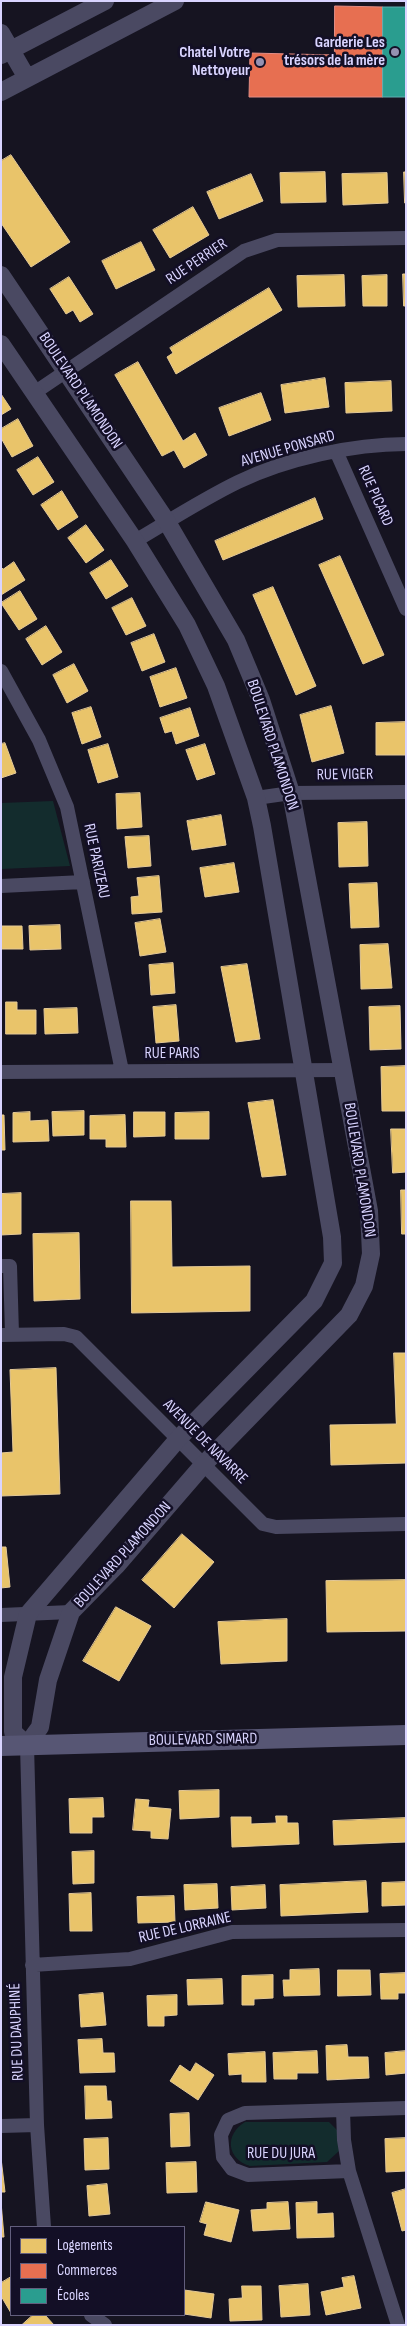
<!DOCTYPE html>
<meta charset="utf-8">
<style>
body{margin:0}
#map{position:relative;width:407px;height:2326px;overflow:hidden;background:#161421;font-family:"Sofia Sans Condensed",sans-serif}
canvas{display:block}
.frame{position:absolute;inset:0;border:2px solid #d9d4ff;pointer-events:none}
.legend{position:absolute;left:10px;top:2226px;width:175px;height:90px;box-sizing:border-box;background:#130f26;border:1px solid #625e7d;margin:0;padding:6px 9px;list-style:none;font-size:15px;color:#d9d4ff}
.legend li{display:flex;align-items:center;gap:10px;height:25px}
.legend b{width:25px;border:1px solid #625e7d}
</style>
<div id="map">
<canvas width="407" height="2326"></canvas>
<div class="frame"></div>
<ul class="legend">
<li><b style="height:14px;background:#e9c46a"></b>Logements</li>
<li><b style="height:14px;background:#e76f51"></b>Commerces</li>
<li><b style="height:14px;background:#2a9d8f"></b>Écoles</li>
</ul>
</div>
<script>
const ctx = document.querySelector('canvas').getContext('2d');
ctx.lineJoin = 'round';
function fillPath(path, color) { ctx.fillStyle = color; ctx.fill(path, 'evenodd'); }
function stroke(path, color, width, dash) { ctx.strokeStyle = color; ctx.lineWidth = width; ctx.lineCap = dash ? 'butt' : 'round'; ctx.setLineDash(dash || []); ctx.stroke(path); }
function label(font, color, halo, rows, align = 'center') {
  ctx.font = font + ' "Sofia Sans Condensed",sans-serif'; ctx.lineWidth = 5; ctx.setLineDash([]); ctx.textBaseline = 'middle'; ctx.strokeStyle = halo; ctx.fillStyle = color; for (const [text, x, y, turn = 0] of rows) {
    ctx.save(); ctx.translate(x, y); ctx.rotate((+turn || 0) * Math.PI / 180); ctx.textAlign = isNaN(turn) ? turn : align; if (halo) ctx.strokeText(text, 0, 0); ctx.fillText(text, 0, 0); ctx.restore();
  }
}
fillPath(new Path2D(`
 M53,801L70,866L1,869V803Z
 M245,2122H329L338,2131L339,2151L327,2162L250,2166C227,2159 224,2135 245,2122Z`), '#132c2d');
const homes = new Path2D(`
 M11,155L70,242L31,267L1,223V161Z
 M325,172L326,202L281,203L280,173Z
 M404,172H406V203H405Z
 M387,173L388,203L343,205L342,174Z
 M251,174L263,201L219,219L207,192Z
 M193,207L209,235L170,258L153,230Z
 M141,242L155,270L116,289L102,261Z
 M403,274H406V306H404Z
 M344,275L345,306L298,307L297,276Z
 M387,275V306H363L362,276Z
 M69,277L93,314L80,322L73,310L66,314L50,289Z
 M269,288L282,310L176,374L167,357L173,353L170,348Z
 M138,362L183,441L195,433L207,455L184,468L174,450L162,456L115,375Z
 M325,378L329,407L285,413L281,385Z
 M391,381L392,411L346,413L345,383Z
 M261,393L271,420L229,436L219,408Z
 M1,394L11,409L1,415Z
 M18,419L33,446L12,457L1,438V429Z
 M38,457L54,482L33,495L17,470Z
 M62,491L78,517L58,530L41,505Z
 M315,498L323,519L223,560L215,541Z
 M86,525L104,550L86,563L68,538Z
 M340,556L384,655L363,664L319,565Z
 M111,560L128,586L106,599L90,573Z
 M14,562L25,580L1,595V567L3,569Z
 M273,587L316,686L296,695L253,595Z
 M20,591L37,619L19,630L1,603Z
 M132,598L146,626L126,635L112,608Z
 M46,626L62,652L42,665L26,639Z
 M154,634L165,662L142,671L131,643Z
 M74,664L88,691L67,703L53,675Z
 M176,668L187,698L160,707L150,677Z
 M331,706L344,753L312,762L300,715Z
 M91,707L101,737L82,744L72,713Z
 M190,708L199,736L176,744L172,731L165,733L160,718Z
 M406,722V755H376V723Z
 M5,743L16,773L1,778V744Z
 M108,744L118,777L98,783L88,750Z
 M205,744L215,774L197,780L186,750Z
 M140,793L142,827L117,829L116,794Z
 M221,815L226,845L192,850L187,821Z
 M367,822L368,866L339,867L338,823Z
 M149,836L151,866L128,868L125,837Z
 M234,863L239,892L205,897L200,868Z
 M159,876L162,912L132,914L131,897L139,896L137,878Z
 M377,883L379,927L351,928L349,884Z
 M160,919L166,952L140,956L135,923Z
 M60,925L61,949L30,950L29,926Z
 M1,926H22L23,949H1Z
 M388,944L392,988L361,989L360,945Z
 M173,963L175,993L151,995L149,965Z
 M247,964L260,1039L236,1042L221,967Z
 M6,1002H17V1010H36V1034H6Z
 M176,1005L179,1041L156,1043L153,1007Z
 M400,1006L401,1049L370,1050L369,1007Z
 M77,1008L78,1033L45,1034L44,1009Z
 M406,1066V1111H382L381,1067Z
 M273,1100L286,1175L262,1177L248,1103Z
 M84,1111V1135L53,1136L52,1112Z
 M30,1112V1121L48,1120L49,1141L13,1142V1113Z
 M134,1112H165V1136L134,1137Z
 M209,1112V1139H175V1113Z
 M1,1115H4L5,1150H1Z
 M125,1115L126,1147H106V1139H90V1116Z
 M391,1129H406V1172L393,1173Z
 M401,1190H406V1234H402Z
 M21,1193V1234L1,1235V1194Z
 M131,1201H171L172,1267L250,1266V1311L132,1313Z
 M79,1233L80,1299L34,1301L33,1234Z
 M394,1353H406V1463L331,1465L330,1425L396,1424Z
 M56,1368L60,1494L1,1496V1453L13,1452L10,1370Z
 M182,1534L214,1562L174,1608L142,1580Z
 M1,1547H6L10,1587L1,1588Z
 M406,1580V1631L327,1632L326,1581Z
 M116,1607L151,1626L119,1681L83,1661Z
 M287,1619V1661L221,1664L218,1622Z
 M219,1790V1817L180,1819L179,1791Z
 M103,1798L104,1817H92V1833H70L69,1799Z
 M136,1799L149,1800L148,1807L171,1809L168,1839L151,1838V1831L133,1830Z
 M276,1816H287V1823H298L299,1844L232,1847L231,1817H251V1824L276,1823Z
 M406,1818V1842L334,1845L333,1821Z
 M94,1851V1883L73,1884L72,1852Z
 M366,1881L368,1912L281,1916L280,1885Z
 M406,1882V1905L382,1906V1883Z
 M217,1884L218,1908L185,1910L184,1885Z
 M265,1885L266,1908L232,1910L231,1887Z
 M91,1893L92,1931H70L69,1894Z
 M174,1896L175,1922L138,1923L137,1897Z
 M319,1969L320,1995L284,1996L283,1980H290V1970Z
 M338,1970H370L371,1995L338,1996Z
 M406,1973V1993H398V1999H381L380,1974Z
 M273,1975V1998L254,1999V2005H242V1976Z
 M222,1979L223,2004L188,2005L187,1980Z
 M103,1993L106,2025L81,2027L79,1995Z
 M177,1995V2015L164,2016V2026H148L147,1996Z
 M102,2039L103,2053H114L115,2072L80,2073L78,2040Z
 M347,2045L348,2057H368L369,2078L327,2080L326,2046Z
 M317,2051L318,2073H297V2079H274L273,2053Z
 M406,2051V2073L386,2075L385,2053Z
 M265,2052L266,2082H242V2074L229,2075L228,2054Z
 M196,2063L214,2075L198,2100L170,2081L180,2065L190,2072Z
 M85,2086H106L107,2101H111L112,2118L86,2119Z
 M189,2113L190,2146L171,2147L170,2114Z
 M108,2138L109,2169L85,2170L84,2139Z
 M406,2138V2171L386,2172L385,2139Z
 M1,2158L5,2192H1Z
 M196,2162L197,2192L167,2193L166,2163Z
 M107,2184L110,2214L89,2216L87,2186Z
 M406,2189V2230L402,2231L392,2193Z
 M1,2202L4,2237H1Z
 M206,2202L239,2210L231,2242L204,2235L207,2224L200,2222Z
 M288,2202L290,2229L253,2231L251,2210L267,2209V2203Z
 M317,2202V2214L333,2213L334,2237L297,2238L296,2203Z
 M354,2276L361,2308L326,2315L321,2292L344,2287L342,2278Z
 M11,2277V2313L1,2296V2283Z
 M308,2284L310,2315L281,2317L279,2286Z
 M242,2286H261L262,2320L230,2321L229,2299L242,2298Z
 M184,2290L214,2294L211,2318L184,2314Z
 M33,2315H45L54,2325H22Z`);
fillPath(homes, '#e9c46a');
stroke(homes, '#e4c997', 1);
const shops = new Path2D(`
 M335,6L383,7V97H249L250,53L334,55Z`);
fillPath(shops, '#e76f51');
stroke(shops, '#e38d85', 1);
const schools = new Path2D(`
 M383,7H406V97H383Z`);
fillPath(schools, '#2a9d8f');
stroke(schools, '#5eaeb1', 1);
stroke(new Path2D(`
 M34,393L244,251L277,240L406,238
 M336,451L406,609
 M135,541C169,521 203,499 238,482C285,459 353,444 406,444
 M1,671L39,740L67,807L122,1071
 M256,798L291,793L406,792
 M1,886L83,882
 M1,1072L343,1070
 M1,1266H10L12,1334
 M1,1335L64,1334L76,1337L263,1524L276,1527L406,1524
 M1,1615L71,1612
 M27,1745L37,2125L44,2227
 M32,1965L130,1959L232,1932L406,1930
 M343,2110L344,2140L349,2171L398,2325
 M1,2126L37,2125
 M349,2171L248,2175L232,2169L223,2157L221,2135L228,2120L245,2113L406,2108
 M91,2315L105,2325`), '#4a4962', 14);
stroke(new Path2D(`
 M1,33L27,78
 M1,55L105,1
 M1,92L175,1
 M1,275L167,522L236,640L261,700L291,793L369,1211L371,1254L364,1286L349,1315L204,1464L116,1566L71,1612L48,1680L40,1727L27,1745L13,1732V1677L28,1614L178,1439L314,1301L333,1263L332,1237L262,826L256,798L216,686L187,625L135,541L1,344`), '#4a4962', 18);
stroke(new Path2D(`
 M1,1746L406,1735`), '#575674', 20);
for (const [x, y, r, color] of [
 [395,52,5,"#9591b1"],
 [260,62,5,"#9591b1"]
]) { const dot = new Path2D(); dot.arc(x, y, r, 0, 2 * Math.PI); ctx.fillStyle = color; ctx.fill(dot); stroke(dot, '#130f26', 2); }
label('bold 16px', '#d9d4ff', '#130f26', [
 ["Garderie Les",385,43],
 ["trésors de la mère",385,61],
 ["Chatel Votre",250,53],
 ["Nettoyeur",250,71]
], 'right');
label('16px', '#d9d4ff', '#130f26', [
 ["RUE PERRIER",197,262,-34],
 ["BOULEVARD PLAMONDON",80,391,56],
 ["AVENUE PONSARD",288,449,-16],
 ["RUE PICARD",375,496,66],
 ["BOULEVARD PLAMONDON",272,745,72],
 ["RUE VIGER",345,775,-1],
 ["RUE PARIZEAU",96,861,78],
 ["RUE PARIS",172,1054],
 ["BOULEVARD PLAMONDON",359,1170,81],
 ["AVENUE DE NAVARRE",205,1442,45],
 ["BOULEVARD PLAMONDON",123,1555,-48],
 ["BOULEVARD SIMARD",203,1740,-1],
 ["RUE DE LORRAINE",185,1928,-13],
 ["RUE DU DAUPHINÉ",17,2032,-92],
 ["RUE DU JURA",281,2154]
]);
</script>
